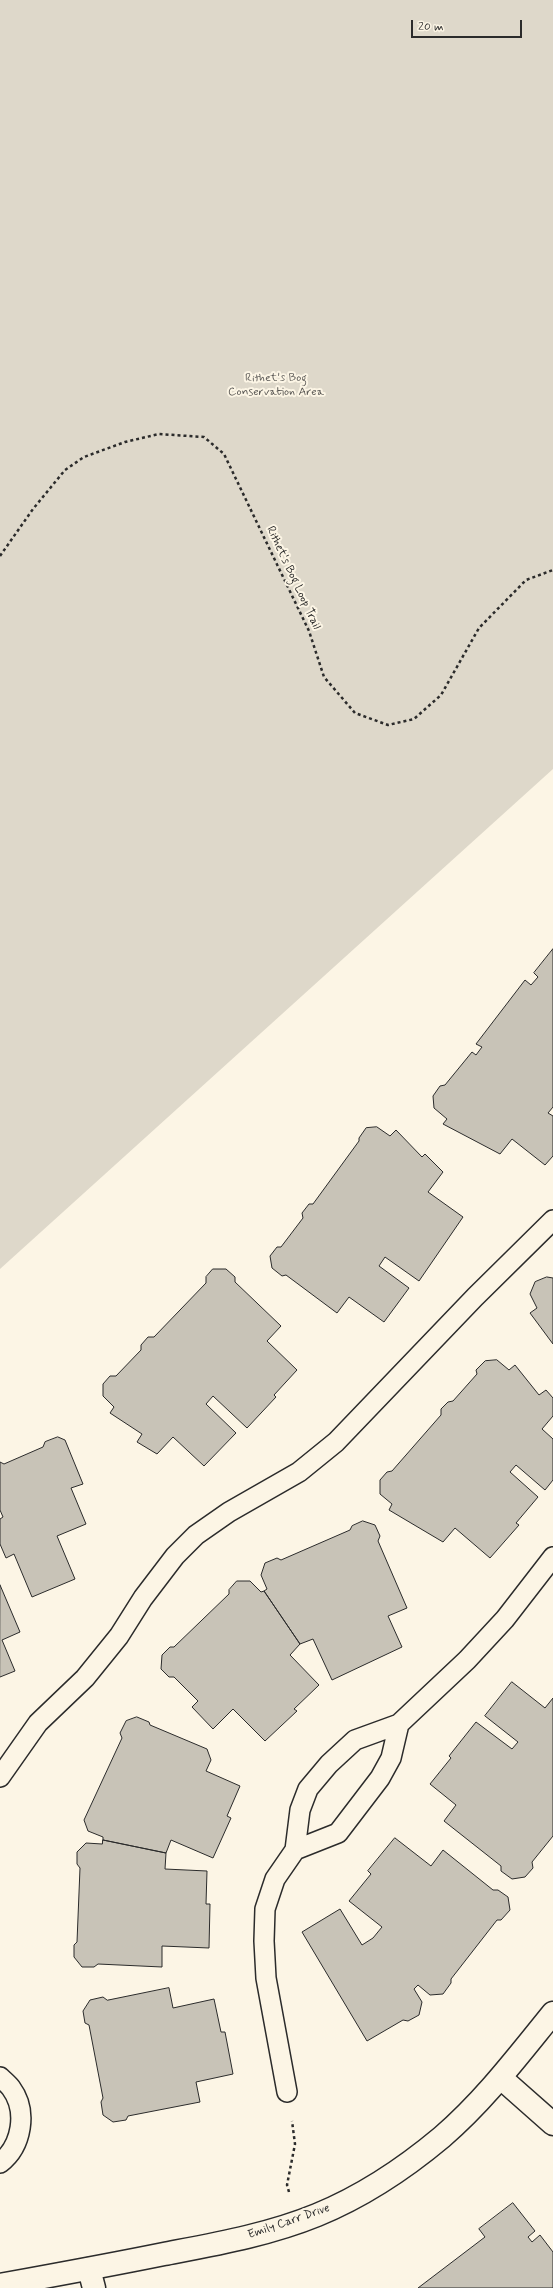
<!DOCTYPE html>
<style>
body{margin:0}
#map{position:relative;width:553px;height:2288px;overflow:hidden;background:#fcf5e5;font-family:Mynerve,sans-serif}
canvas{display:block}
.scale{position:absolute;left:411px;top:20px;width:111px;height:18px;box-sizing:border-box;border:2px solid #2b2b2b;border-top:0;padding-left:5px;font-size:12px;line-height:14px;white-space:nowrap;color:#2b2b2b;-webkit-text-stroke:3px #fcf5e5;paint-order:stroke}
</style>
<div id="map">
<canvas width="553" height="2288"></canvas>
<div class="scale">20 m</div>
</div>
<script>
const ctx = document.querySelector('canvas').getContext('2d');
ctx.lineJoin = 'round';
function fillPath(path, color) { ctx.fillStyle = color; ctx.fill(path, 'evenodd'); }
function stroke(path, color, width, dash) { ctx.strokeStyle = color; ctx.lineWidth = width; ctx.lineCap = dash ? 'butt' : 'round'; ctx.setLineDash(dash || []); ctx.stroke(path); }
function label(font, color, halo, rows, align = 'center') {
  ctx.font = font + ' Mynerve,sans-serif'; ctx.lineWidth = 4; ctx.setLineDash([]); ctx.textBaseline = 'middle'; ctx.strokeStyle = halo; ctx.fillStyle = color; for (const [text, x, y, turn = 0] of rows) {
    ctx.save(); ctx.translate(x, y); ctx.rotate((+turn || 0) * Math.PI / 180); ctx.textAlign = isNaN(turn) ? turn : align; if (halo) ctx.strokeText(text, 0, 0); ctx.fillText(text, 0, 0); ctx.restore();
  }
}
fillPath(new Path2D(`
 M0,0H553V769L0,1269Z`), '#ded8ca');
const building = new Path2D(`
 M553,949V1107L548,1113L553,1116V1156L545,1165L512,1139L500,1154L443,1124L447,1119L434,1108L433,1096L440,1086L445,1085L472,1052L476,1055L482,1047L476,1044L525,980L531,985L538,977L534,973Z
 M377,1127L390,1136L396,1130L422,1157L425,1154L443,1172L428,1192L463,1217L419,1281L385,1257L379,1266L409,1288L384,1322L349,1297L337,1313L286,1275L282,1276L272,1268L270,1256L277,1247H281L303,1218L302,1213L309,1204H313L359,1141V1138L366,1128Z
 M213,1269H226L235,1277V1282L281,1326L267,1341L297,1370L274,1395L276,1397L247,1428L213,1396L206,1404L236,1433L204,1466L173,1437L157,1454L137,1442L142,1434L110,1413L114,1407L103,1396V1384L110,1376H116L141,1350V1345L148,1337H154L206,1283V1277Z
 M547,1277L553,1278V1344L530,1313L537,1308L530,1294L535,1282Z
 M497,1360L509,1370L515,1365L539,1395L546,1390L553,1398V1416L542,1429L553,1439V1480L545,1490L516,1465L510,1472L538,1497L516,1523L519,1525L490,1558L455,1528L443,1542L389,1510L392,1504L380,1494V1480L387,1472L392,1471L441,1415V1409L448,1402L453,1401L477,1374L476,1370L485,1361Z
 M58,1437L65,1440L83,1484L71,1488L86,1524L57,1536L75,1579L32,1597L14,1554L6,1558L0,1544V1519L3,1517L0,1510V1462L4,1464L43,1447L45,1442Z
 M363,1521L375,1525L380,1536L378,1541L407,1608L388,1616L402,1647L332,1680L313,1639L300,1644L264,1591L267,1589L261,1575L265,1563L277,1558L281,1560L350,1530L352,1526Z
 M237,1581H250L261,1592L264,1591L300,1644L290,1655L319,1685L294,1709L297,1711L265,1741L233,1709L213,1729L192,1707L198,1701L174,1677H169L161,1669L162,1655L170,1647H174L229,1594V1590Z
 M0,1585L20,1632L2,1640L15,1671L0,1677Z
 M512,1682L545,1708L553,1698V1836L532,1862L533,1868L525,1877L512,1879L501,1871V1866L444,1821L456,1805L430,1784L451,1758L449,1756L476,1722L512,1749L518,1742L485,1716Z
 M137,1717L149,1722L150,1725L207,1749L211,1760L206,1771L240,1786L227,1816L231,1818L213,1858L171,1840L166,1853L103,1840V1837L88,1831L84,1820L122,1738L120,1733L126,1721Z
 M395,1838L431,1866L443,1850L493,1890H498L508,1897L510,1910L501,1920H497L451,1979V1983L443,1994L430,1995L418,1985L414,1989L422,2002L419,2015L408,2021L403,2020L367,2041L302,1932L340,1909L362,1945L373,1938L382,1927L349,1901L371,1874L368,1871Z
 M103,1840L166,1853L165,1869L207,1871L206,1904H210L209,1948L162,1946V1967L98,1964L94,1967H82L74,1957V1945L77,1942L80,1868L77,1864V1852L86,1843L102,1844Z
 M169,1988L173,2008L214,1999L221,2032H225L233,2074L196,2082L200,2102L128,2116L126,2120L113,2122L103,2115L101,2102L103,2098L89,2025L85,2023L83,2011L90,2000L103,1997L107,2000Z
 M513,2203L535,2231L528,2237L532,2242L540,2235L553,2252V2288H418L485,2237L479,2229Z`);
fillPath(building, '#c8c3b7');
stroke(building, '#2b2b2b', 1);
const service = new Path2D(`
 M0,1777L38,1723L85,1678L119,1636L143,1598L175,1556L196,1535L229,1512L299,1472L336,1442L475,1297L553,1220
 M295,1850L338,1833L380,1778L391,1758L399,1724
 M0,2077C4,2081 8,2084 11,2088C28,2111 22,2146 0,2163
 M287,2092L266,1978L264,1941L265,1909L275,1879L295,1850L300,1810L308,1789L329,1764L355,1740L399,1724L467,1660L505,1619L553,1557`);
const minor = new Path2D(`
 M501,2078L553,2124
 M89,2269L94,2288`);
const tertiary = new Path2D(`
 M0,2285C55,2275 110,2265 164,2254C216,2244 268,2235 317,2215C361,2197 405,2168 442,2137C484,2101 518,2056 553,2013`);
stroke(service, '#2b2b2b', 22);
stroke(minor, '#2b2b2b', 25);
stroke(tertiary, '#2b2b2b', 25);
stroke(new Path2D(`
 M0,556L33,509L65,470L84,457L125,442L159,434L204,437L224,454L309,631L324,677L355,713L388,725L414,719L441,695L479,628L526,580L553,570
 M289,2192L287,2185L295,2144L292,2121`), '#2b2b2b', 2.5, [3, 3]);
stroke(service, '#fcf5e5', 19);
stroke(minor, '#fcf5e5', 22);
stroke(tertiary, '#fcf5e5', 22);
label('12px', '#585653', '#fcf5e5', [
 ["Rithet's Bog",276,378],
 ["Conservation Area",276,392]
]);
label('12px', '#2b2b2b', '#fcf5e5', [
 ["Rithet's Bog Loop Trail",293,578,65],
 ["Emily Carr Drive",289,2222,-19]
]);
</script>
